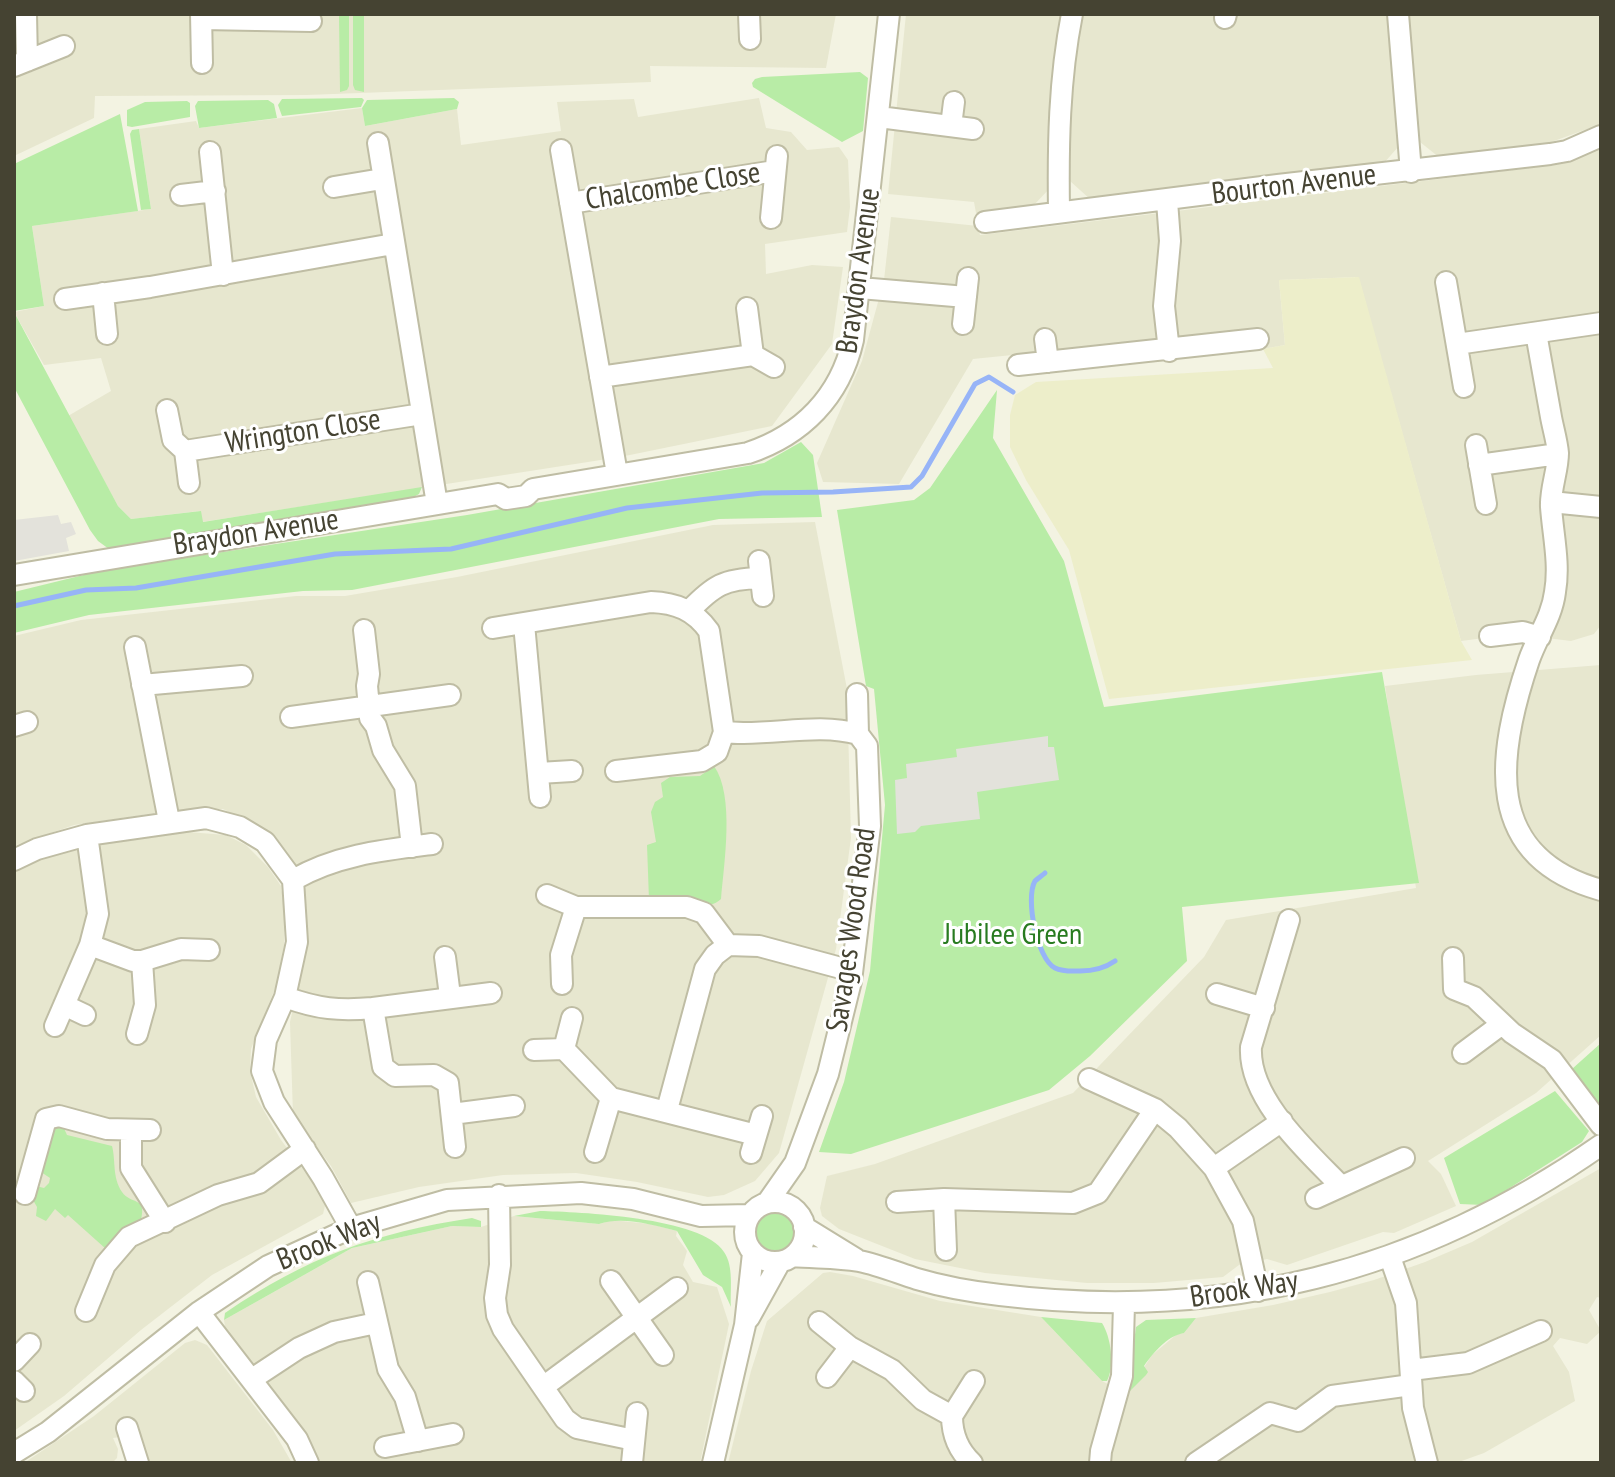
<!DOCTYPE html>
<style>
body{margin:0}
#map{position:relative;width:1615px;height:1477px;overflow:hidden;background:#f3f3e2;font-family:"PT Sans Narrow",sans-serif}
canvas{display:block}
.frame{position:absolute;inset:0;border:16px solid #454332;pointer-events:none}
</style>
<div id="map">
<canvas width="1615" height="1477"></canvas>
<div class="frame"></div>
</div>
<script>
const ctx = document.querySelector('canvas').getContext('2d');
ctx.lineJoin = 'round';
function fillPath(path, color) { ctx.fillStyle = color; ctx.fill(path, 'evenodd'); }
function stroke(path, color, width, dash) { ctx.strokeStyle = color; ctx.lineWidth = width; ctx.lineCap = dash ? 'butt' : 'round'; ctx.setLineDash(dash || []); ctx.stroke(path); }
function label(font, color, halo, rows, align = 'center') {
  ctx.font = font + ' "PT Sans Narrow",sans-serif'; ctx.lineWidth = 6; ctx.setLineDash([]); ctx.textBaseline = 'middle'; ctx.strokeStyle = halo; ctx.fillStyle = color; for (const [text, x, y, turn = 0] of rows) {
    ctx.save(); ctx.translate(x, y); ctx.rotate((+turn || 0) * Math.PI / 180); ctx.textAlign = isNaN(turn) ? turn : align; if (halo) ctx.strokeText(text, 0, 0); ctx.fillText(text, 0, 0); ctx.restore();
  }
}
fillPath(new Path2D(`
 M14,14H836L826,68L650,66L651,82L307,95L95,96L94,118L14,156Z
 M906,14H1601V124L1543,145L1440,158L1420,142L1399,146L1383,164L1091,200L1070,181L1051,187L1033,206L976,213L974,202L888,194Z
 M759,98L766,128L791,132L807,150L839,147L848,160L850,207L847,232L765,244L766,274L812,265L843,267L832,344L772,426L620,457L202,522L200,511L131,519L118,506L68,416L111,391L101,358L44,365L14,312L44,306L32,226L151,209L139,129L196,121L199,128L362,108L365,126L457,109L461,145L561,131L557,102L634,99L638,117Z
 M1601,147V625L1594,634L1571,641L1515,634L1461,641L1358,277L1279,280L1285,345L1263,349L1258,330L973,359L899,484L823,482L817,463L862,361L884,280L891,217L978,226L980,235L1545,166L1575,158Z
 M815,522L847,689L851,838L836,949L779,1153L755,1181L724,1195L708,1197L637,1182L576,1173L503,1175L419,1187L351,1203L331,1166L293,1115L290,1022L306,950L307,917L305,891L285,850L262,829L223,809L156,813L74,825L14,846V636L81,620L296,596H345L457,577L713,525Z
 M1601,665V1035L1536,1093L1428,1161L1441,1174L1456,1206L1394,1233L1383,1232L1287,1265L1267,1259L1239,1265L1223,1277L1154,1283H1087L985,1273L915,1259L839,1229L822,1216L820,1208L827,1176L875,1164L1073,1093L1204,957L1226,920L1416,888L1385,686L1476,675Z
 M188,832L226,835L246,845L268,867L281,886L285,913L284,946L276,986L251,1049L250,1071L256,1097L281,1140L318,1189L325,1206L323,1214L212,1275L141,1330L64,1396L14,1431V871L26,864L66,849Z
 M1601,1168V1298L1597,1297L1589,1310L1601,1331L1587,1344L1560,1338L1553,1346L1569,1372L1575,1401L1484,1453L1456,1463H728L751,1371L767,1321L823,1273L830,1272L853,1276L940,1301L1041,1317L1102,1381L1127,1394L1152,1355L1177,1334L1184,1333L1196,1318L1273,1305L1330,1292L1374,1280L1425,1262L1472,1242Z
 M514,1216L599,1224L611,1220L651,1224L677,1231L676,1236L687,1251L683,1265L693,1282L717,1287L729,1324L700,1463H318L290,1415L225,1327L224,1320L352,1248L452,1226L481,1227Z
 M195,1340L207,1345L273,1430L292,1463H149L134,1435L113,1438L118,1449L117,1458L112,1463H24L94,1416L185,1343Z`), '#e7e7cf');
fillPath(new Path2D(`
 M1359,277L1461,641L1472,660L1109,699L1069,550L1026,480L1010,447V415L1015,395L1036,382L1273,368L1263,349L1285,345L1279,280Z`), '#edeeca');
fillPath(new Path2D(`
 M353,14H364V92L355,90L353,85Z
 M339,15H349V86L347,90L340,92Z
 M860,72L868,78L863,131L842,142L753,87L752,83L755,79L762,77Z
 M362,98L364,100L361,107L282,116L278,105L282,99Z
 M454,98L459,102L457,109L365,126L362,108L367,100Z
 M268,100L274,104L277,118L199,128L195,106L198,101Z
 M187,101L190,103V117L132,127L127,126V110L145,102Z
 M120,114L138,211L32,226L44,306L14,311V164Z
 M139,129L151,209L141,210L130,134L132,130Z
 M14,312L118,506L131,519L201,511L203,522L422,487L419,494L410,499L131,544L113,552L98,541L90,530L14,387Z
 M997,390L993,438L1064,561L1104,707L1382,672L1419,883L1182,907L1187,961L1090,1056L1049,1090L851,1154L819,1152L844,1082L870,971L885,805L874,689L866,686L837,510L914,500L930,488Z
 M801,442L813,455L822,517L719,519L352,590L303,591L89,615L14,633V592L104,570L467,515L764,463Z
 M714,766C735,796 724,863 721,899C705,914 669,903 649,900L647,845L656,842L651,812L655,802L663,797L661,783L670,777L700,776Z
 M1601,1043V1111L1572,1069Z
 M1555,1091L1589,1131L1582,1142L1483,1205L1460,1204L1444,1158Z
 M62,1124L67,1135L112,1146C116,1161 112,1177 122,1192C131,1205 147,1196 141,1220L128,1225L122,1235L106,1249L68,1215L65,1218L55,1209L46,1221L36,1216L37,1207L29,1193L36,1186L44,1188L49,1183L50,1178L41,1172L52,1128Z
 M754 1232a22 22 0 1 1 44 0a22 22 0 1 1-44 0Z
 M540,1211C578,1212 703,1217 724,1252C734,1266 730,1290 731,1307L722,1287L703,1275L677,1231C652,1225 623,1216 599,1224L514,1216Z
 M472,1218L481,1221V1227L452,1226L352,1248L224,1320L225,1313C307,1257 374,1233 472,1218Z
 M1041,1317L1102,1323C1111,1337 1115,1366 1107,1381H1102Z
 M1196,1318L1184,1333C1167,1336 1153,1353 1144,1366L1148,1372L1146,1375L1127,1394L1136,1327L1146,1320Z`), '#b8eca6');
fillPath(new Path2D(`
 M58,515L61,524L71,522L76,534L66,538L69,551L14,561V520Z
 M1048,736V747H1054L1059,780L977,792L980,819L921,826L915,832L897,834L895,780L907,778L906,764L957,757L956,749Z`), '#e3e2db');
stroke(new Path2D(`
 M14,606L86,590L136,588L335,554L451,549L627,508L762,493L833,492L911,487L922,476L975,384L989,377L1013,392
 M1045,873C1044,874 1036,880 1035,881C1025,898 1037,959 1055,968C1063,972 1072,971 1080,971C1092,971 1105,968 1115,961`), '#97b4f7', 5);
const minor = new Path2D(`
 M26,14L27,61
 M201,14L202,63
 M749,14L750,39
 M1398,14L1411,172
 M1225,18L1226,14
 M202,19L311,21
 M14,66L64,46
 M879,117L973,129
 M951,126L954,102
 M378,143L437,504
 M561,150L617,474
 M210,152L223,275
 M334,187L382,179
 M181,195L215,191
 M1167,201L1170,241L1164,306L1169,351
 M570,203L775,171
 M1059,212C1058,145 1059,80 1072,14
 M771,218L777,156
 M985,222L1278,185L1550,154L1567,151L1601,136
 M1446,282L1464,387
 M860,288L966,297
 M103,293L107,334
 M65,299L150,287L393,244
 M747,308L753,355L774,367
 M963,324L968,278
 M1536,333C1541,361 1546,389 1551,417C1553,428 1557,441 1558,453C1558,471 1550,489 1551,507C1553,535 1560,564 1555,592C1552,617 1537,637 1529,660C1497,754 1481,857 1601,890
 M1045,339L1048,362
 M1457,344L1601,323
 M1018,365L1258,339
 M600,377L753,355
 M167,410L173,440L185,451L189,483
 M1476,445L1486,504
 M185,451L422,414
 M1479,465L1558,454
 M1551,502L1601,507
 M759,561L763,596
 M14,575L498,494L506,499L526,496L533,489L748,453C802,435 840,397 853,340L889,14
 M689,611C714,585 724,579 760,578
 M524,624L540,797
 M493,628L651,602C676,603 694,610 709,631L724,732C769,737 816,722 858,734
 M364,630L369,674L367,686L370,718L376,726L383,750L405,786L412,847
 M1490,636L1523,632L1540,637
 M135,647L169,821
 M142,685L242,676
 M291,717L450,695
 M14,726L27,722
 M616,771L702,761L717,752L724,732
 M539,773L572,771
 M14,860L37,849L87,835L206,818L240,827L265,842L293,880L297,942L285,997L266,1040L262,1071L274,1102L323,1178L351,1228
 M293,880C336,855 383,850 432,844
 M547,895L576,907H687L704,913L728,945L715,955L705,969L667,1110
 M1289,920L1251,1047C1248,1099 1308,1152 1341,1186
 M90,945L133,961H142L181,949L209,950
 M728,945L759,946L852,971
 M445,957L450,996
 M1453,958L1454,989L1474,997L1512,1033L1552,1060L1601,1125
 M562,984L561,955L576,907
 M1217,994L1264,1008
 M285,997C318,1009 339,1011 373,1008L383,1067L395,1076L434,1075L448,1083L455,1147
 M64,1005L85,1015
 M373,1008L491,993
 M55,1026L90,945L98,914L87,835
 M137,1034L145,1005L142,961
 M564,1049L572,1018
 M534,1050L564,1049L611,1098L595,1152
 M1463,1053L1502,1024
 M1089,1079L1155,1109L1178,1128L1214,1168L1243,1221L1258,1291
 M611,1098L756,1135
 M452,1114L514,1106
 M131,1131V1168L165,1222
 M751,1153L762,1116
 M1214,1168L1282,1121
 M25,1194L46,1119L59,1116L107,1129L150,1130
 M499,1195L500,1265L495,1298L497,1315L503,1329L565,1419L577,1428L634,1440
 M1316,1198L1404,1158
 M944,1199L946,1250
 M897,1202L944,1199L1073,1203L1098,1193L1155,1109
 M745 1232a30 30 0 1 1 60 0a30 30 0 1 1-60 0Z
 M767,1203L795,1163L828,1074L851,981L870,826L867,746L858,734L857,694
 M804,1227L856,1259
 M793,1256C815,1258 838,1257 859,1261C879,1265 898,1273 917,1279C944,1287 973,1292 1000,1295C1222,1322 1418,1273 1601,1145
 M1390,1257L1406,1303L1413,1408L1427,1463
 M611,1281L663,1355
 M368,1282L388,1369L405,1397L418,1441
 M86,1311L105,1265L129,1237L218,1195L259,1183L305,1149
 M199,1312L297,1439L308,1463
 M749,1318L780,1262
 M819,1322L850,1347L892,1370L923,1400L952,1416C952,1435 958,1450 972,1463
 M14,1361L30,1344
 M1411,1370L1468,1363L1541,1331
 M827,1377L850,1347
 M252,1379L299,1348L334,1332L376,1323
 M14,1381L24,1391
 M543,1387L677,1288
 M952,1416L974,1381
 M127,1428L138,1463
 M385,1447L453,1434
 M14,1453L48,1432L199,1312L268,1266L351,1228L447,1200L581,1193L633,1199L701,1216L750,1215
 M632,1463L637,1413
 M713,1463L745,1325L753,1253
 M1100,1463L1101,1451L1122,1376L1124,1304
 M1196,1463L1270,1413L1298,1421L1332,1396L1411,1385`);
stroke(minor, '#bfbda4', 24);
stroke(minor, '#fff', 20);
label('30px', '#454332', '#fff', [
 ["Bourton Avenue",1294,185,-7],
 ["Chalcombe Close",673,187,-9],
 ["Braydon Avenue",859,271,-82],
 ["Wrington Close",303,432,-9],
 ["Braydon Avenue",256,533,-9],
 ["Savages Wood Road",852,930,-82],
 ["Brook Way",329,1242,-22],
 ["Brook Way",1244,1290,-9]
]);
label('30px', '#287b20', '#fff', [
 ["Jubilee Green",1013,935]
]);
</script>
